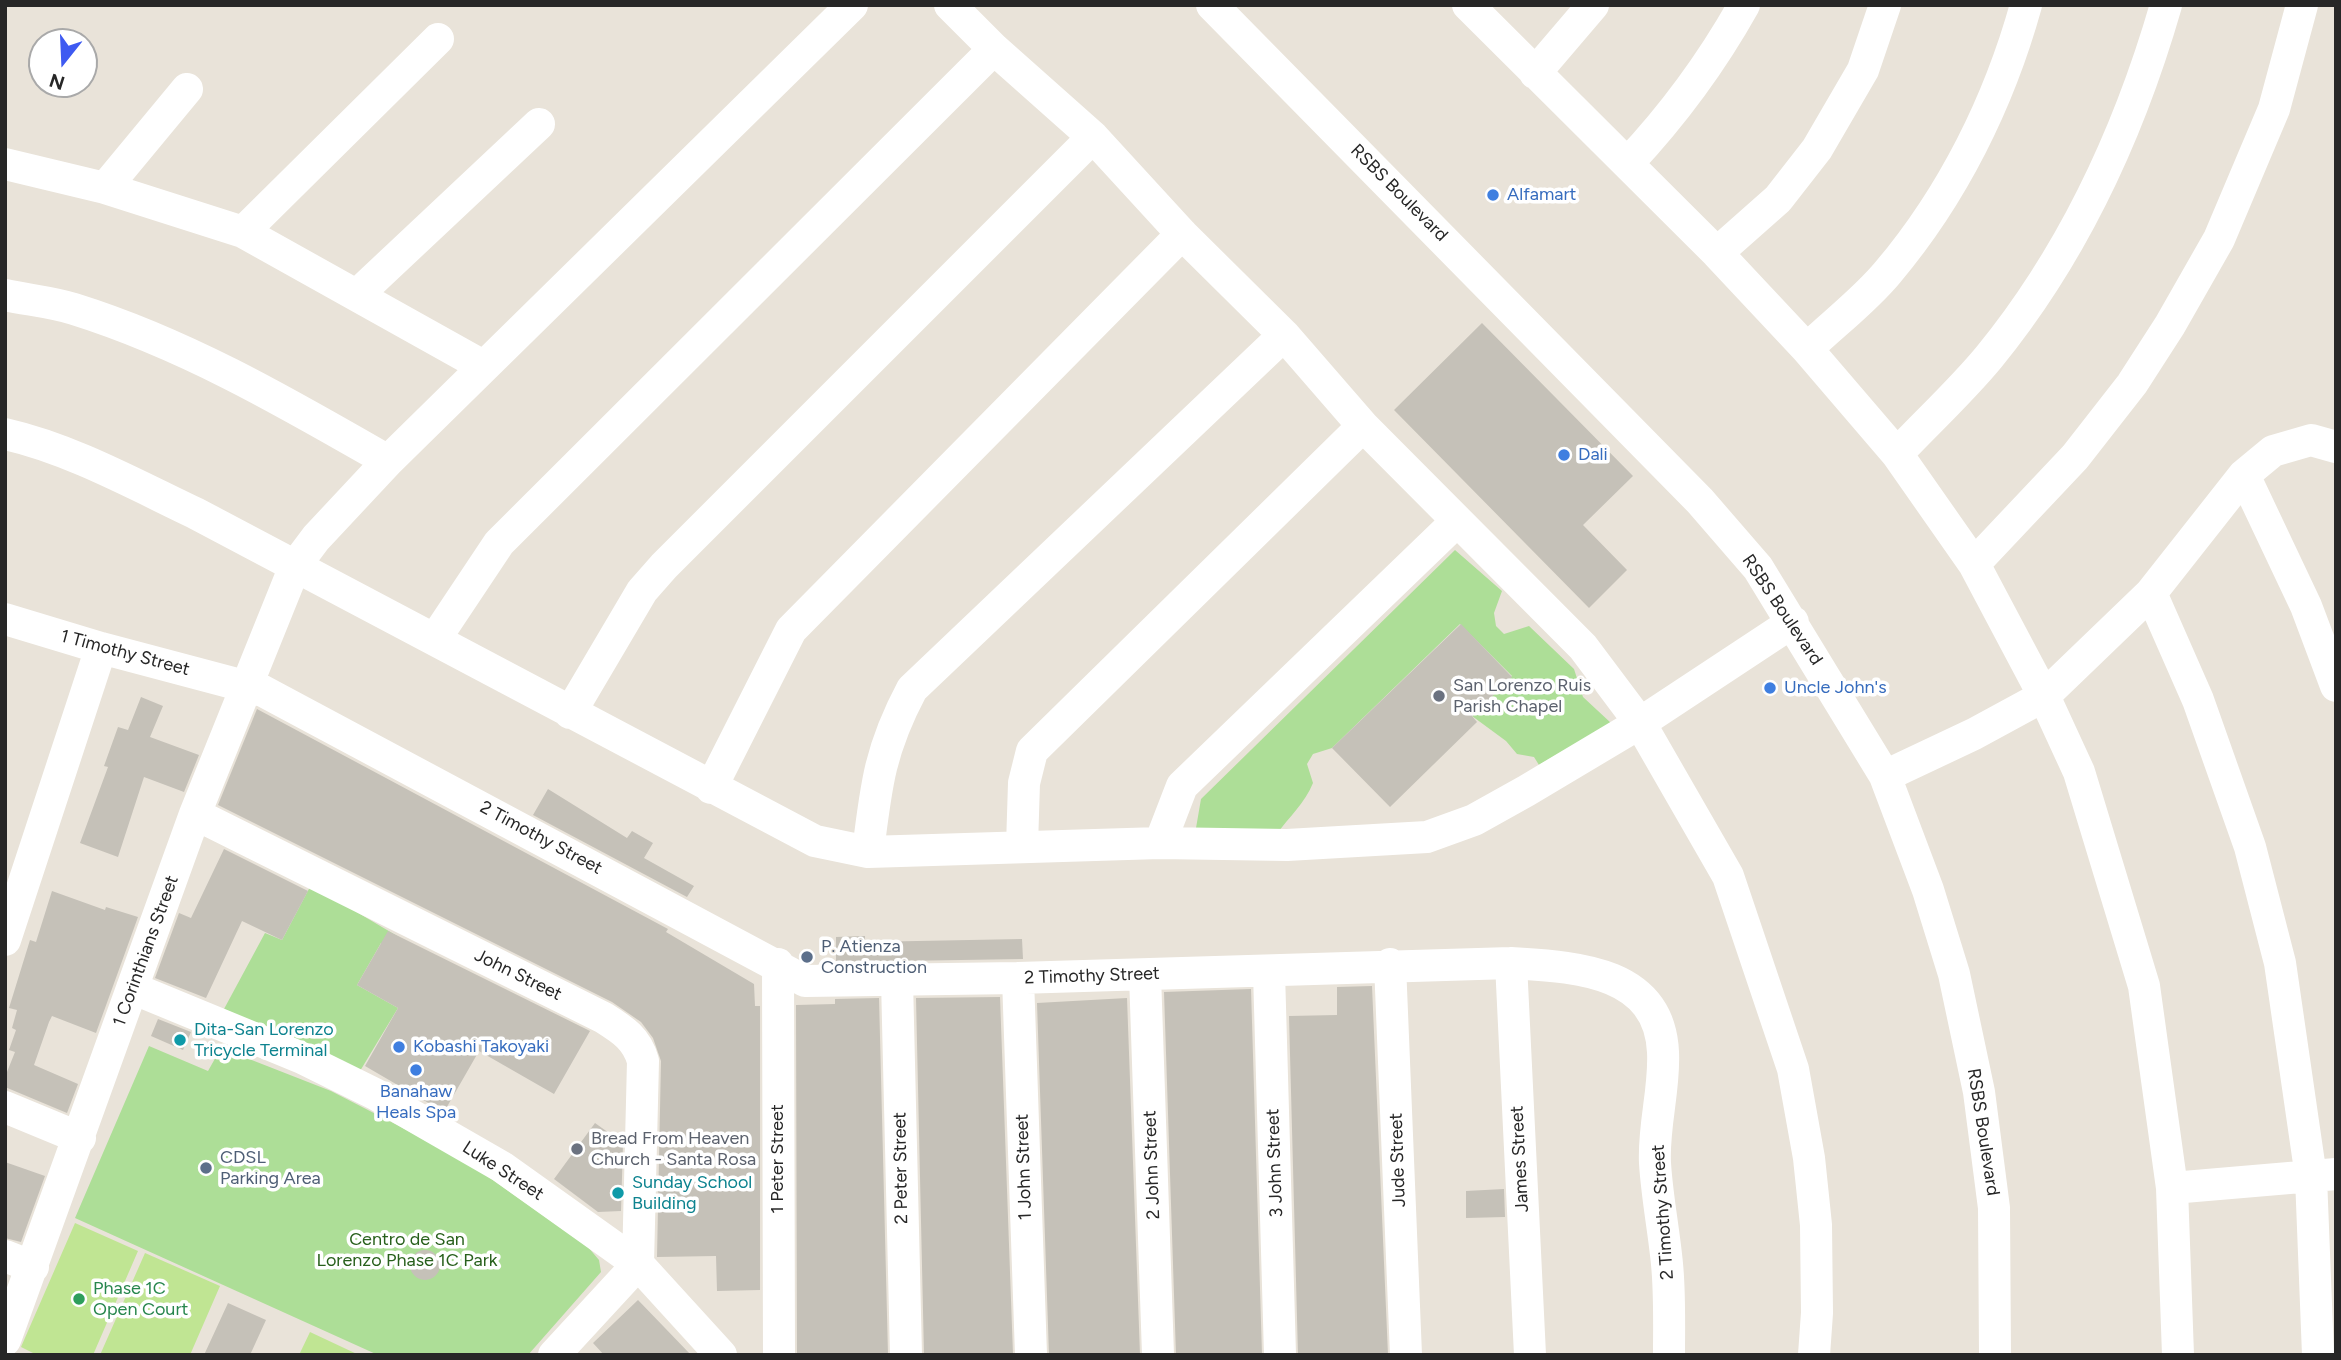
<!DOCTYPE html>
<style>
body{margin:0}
#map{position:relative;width:2341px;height:1360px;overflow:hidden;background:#e9e3d9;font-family:Figtree,sans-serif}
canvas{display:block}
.frame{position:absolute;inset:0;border:7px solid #272727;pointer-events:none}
.north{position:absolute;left:28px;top:28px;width:70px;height:70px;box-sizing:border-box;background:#fff;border:2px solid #a9a9a9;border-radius:50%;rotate:198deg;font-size:19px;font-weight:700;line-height:28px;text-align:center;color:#272727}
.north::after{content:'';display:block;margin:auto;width:24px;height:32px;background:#3e5af1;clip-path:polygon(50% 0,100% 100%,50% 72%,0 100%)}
</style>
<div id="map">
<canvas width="2341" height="1360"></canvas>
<div class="frame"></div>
<div class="north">N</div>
</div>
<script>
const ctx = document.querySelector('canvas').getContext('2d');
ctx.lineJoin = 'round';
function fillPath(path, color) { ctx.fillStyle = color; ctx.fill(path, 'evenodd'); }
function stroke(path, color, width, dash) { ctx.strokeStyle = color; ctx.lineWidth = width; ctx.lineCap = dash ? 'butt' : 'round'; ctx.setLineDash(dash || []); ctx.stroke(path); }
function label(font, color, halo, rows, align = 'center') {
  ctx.font = font + ' Figtree,sans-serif'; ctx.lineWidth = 7; ctx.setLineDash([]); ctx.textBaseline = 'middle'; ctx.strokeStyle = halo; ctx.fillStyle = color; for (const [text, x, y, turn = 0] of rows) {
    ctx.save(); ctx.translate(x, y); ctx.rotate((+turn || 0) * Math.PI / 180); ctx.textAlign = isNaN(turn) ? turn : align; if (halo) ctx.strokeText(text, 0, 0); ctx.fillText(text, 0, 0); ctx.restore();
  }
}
fillPath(new Path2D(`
 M1455,550L1502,591L1494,613L1496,626L1504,634L1529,626L1574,669L1583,697L1611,723L1539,765L1534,757L1517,754L1506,741L1472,716L1512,676L1460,624L1332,748L1313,754L1307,764L1313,783C1305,803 1289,817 1276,835L1196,828L1201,799Z
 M311,885L409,943H381L357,985L398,1008L360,1071L224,1009L265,933L282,940Z
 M149,1046L208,1071L221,1048L331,1091L403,1128L480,1171L588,1247L599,1260L601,1272L528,1355H378L75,1218Z`), '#adde97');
fillPath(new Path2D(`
 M75,1223L138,1251L93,1355H37L21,1347Z
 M145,1253L220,1286L190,1355H100Z
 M310,1332L359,1355H299Z`), '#c0e593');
fillPath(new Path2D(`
 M1482,323L1633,476L1583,525L1627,570L1589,608L1394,410Z
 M1461,624L1512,677L1472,716L1477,722L1390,807L1332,748Z
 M141,697L163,706L150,737L199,755L184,792L144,777L118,857L80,843L108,767L104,766L118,727L128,730Z
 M257,709L668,929L666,932L754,984L755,1006H760V1290L717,1291L716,1256L657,1257L661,1061L653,1038L641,1022L612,1002L218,805Z
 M548,789L627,838L632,831L653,843L644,858L694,886L687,897L533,815Z
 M224,849L308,891L282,940L242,921L206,998L155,978L179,913L191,918Z
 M52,891L105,910L106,907L138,917L96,1033L52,1016L49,1022L34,1065L78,1084L67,1113L5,1087V1077L15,1052L9,1050L16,1030L12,1028L17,1010L9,1008L30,940L36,942Z
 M388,931L590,1031L554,1094L479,1051L444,1112L365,1066L398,1008L357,985Z
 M865,936V942L1022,939L1023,959L836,962V937Z
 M1372,986L1388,1355H1298L1289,1016L1337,1015V987Z
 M1251,989L1262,1355H1176L1164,992Z
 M1000,997L1013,1355H924L916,998Z
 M879,998L888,1355H797L796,1005L835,1004V999Z
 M1127,998L1140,1355H1049L1037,1003Z
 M158,1019L191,1032L183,1050L151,1036Z
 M595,1123L623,1143L621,1211L598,1212L554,1179Z
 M5,1162L45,1176L21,1242L5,1238Z
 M1504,1189L1505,1217L1466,1218V1191Z
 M410 1265a15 15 0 1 1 30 0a15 15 0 1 1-30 0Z
 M638,1300L691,1355H604L593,1343Z
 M228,1303L266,1320L250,1355H204Z`), '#c5c1b8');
stroke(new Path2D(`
 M950,5L994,49L1093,137L1182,234L1284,335L1363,426L1583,647L1640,723L1728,876L1793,1069L1809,1158L1816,1225L1817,1313L1814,1355
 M1212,5L1700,501L1758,568L1885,776L1928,890L1954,974L1979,1092L1994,1208L1995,1355
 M1468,5L1717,253L1807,349L1897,454L1974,564L2044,696L2079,772L2144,986L2172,1188L2178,1355
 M1535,73L1593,5
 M1628,163C1674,114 1711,64 1744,5
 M5,164L105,188L243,232L483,366
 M105,188L187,89
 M243,232L438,39
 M1717,253L1778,199L1817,149L1863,70L1885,5
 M5,295C28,300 52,302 74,309C186,344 287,403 388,461
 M357,295L539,124
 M1807,349C1833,324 1865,300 1888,272C1953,195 1999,102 2026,5
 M5,434C71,449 134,484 195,513L815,841L868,852L1160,843L1287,845L1427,837L1474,820L1526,791L1640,723L1793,622
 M1897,454C1927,422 1961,391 1989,357C2074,253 2129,133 2166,5
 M2244,475L2306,606L2336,686
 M1974,564L2075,457L2132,384L2170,325L2219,239L2274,109L2302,5
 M2151,593L2198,700L2250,847L2280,963L2311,1177L2318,1355
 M5,619L101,648L263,691L805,981L1018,978L1511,963C1572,967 1659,969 1663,1052C1665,1089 1653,1126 1655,1163C1657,1197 1664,1231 1667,1264C1670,1294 1669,1325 1669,1355
 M435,639L499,543L994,49
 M570,713L642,591L664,566L1093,137
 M1885,776L1974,734L2044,696L2151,593L2244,475L2273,451L2311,440L2336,447
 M711,788L791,630L1182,234
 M195,814L604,1018C623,1030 637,1039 643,1061L638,1264
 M1160,843L1182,786L1457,521
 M1022,846L1024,783L1032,751L1363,426
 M868,852C876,785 880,749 912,689L1284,335
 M5,940L101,648
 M1511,963L1530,1355
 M778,964L779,1355
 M1390,964L1406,1355
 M1269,972L1280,1355
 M1145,975L1158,1355
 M1018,978L1031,1355
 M897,980L906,1355
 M132,988L302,1058L375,1094L502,1167L638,1264L721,1355
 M5,1107L80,1138
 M2172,1188L2336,1174
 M5,1256L33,1267
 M5,1340L195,814L295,566L316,538L388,461L852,5
 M554,1355L638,1264`), '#fff', 32);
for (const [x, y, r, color] of [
 [1493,195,7,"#3f7fe0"],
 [1564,455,7,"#3f7fe0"],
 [1770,688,7,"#3f7fe0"],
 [1439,696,7,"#6b7280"],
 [807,957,7,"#5c6f8a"],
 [180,1040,7,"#0f9aa8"],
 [399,1047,7,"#3f7fe0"],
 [416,1070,7,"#3f7fe0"],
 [577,1149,7,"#6b7280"],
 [206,1168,7,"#5c6f8a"],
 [618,1193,7,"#0f9aa8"],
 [79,1299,7,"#2e9e5b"]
]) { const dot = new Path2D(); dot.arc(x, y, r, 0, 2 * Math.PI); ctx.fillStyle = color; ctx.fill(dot); stroke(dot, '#fff', 2.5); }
label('18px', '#272727', '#fff', [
 ["RSBS Boulevard",1399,193,45],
 ["RSBS Boulevard",1782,610,56],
 ["1 Timothy Street",125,653,15],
 ["2 Timothy Street",541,838,28],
 ["1 Corinthians Street",146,951,-70],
 ["John Street",518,975,26],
 ["2 Timothy Street",1092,976,-2],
 ["RSBS Boulevard",1983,1132,81],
 ["1 Peter Street",778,1159,-90],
 ["James Street",1520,1159,-93],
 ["Jude Street",1398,1160,-92],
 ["3 John Street",1275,1163,-92],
 ["2 John Street",1152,1165,-92],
 ["1 John Street",1024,1167,-92],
 ["2 Peter Street",901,1168,-91],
 ["Luke Street",503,1171,33],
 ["2 Timothy Street",1663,1212,-94]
]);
label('18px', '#366cbe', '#fff', [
 ["Alfamart",1507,195],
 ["Dali",1578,455],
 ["Uncle John's",1784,688],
 ["Kobashi Takoyaki",413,1047],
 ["Banahaw",416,1092,"center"],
 ["Heals Spa",416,1113,"center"]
], 'left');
label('18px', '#5b616d', '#fff', [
 ["San Lorenzo Ruis",1453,686],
 ["Parish Chapel",1453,707],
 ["Bread From Heaven",591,1139],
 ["Church - Santa Rosa",591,1160]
], 'left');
label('18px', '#4e5e75', '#fff', [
 ["P. Atienza",821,947],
 ["Construction",821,968],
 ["CDSL",220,1158],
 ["Parking Area",220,1179]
], 'left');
label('18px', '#0d838f', '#fff', [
 ["Dita-San Lorenzo",194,1030],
 ["Tricycle Terminal",194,1051],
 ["Sunday School",632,1183],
 ["Building",632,1204]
], 'left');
label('18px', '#28601c', '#fff', [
 ["Centro de San",407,1240],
 ["Lorenzo Phase 1C Park",407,1261]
]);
label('18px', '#27864d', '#fff', [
 ["Phase 1C",93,1289],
 ["Open Court",93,1310]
], 'left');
</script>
